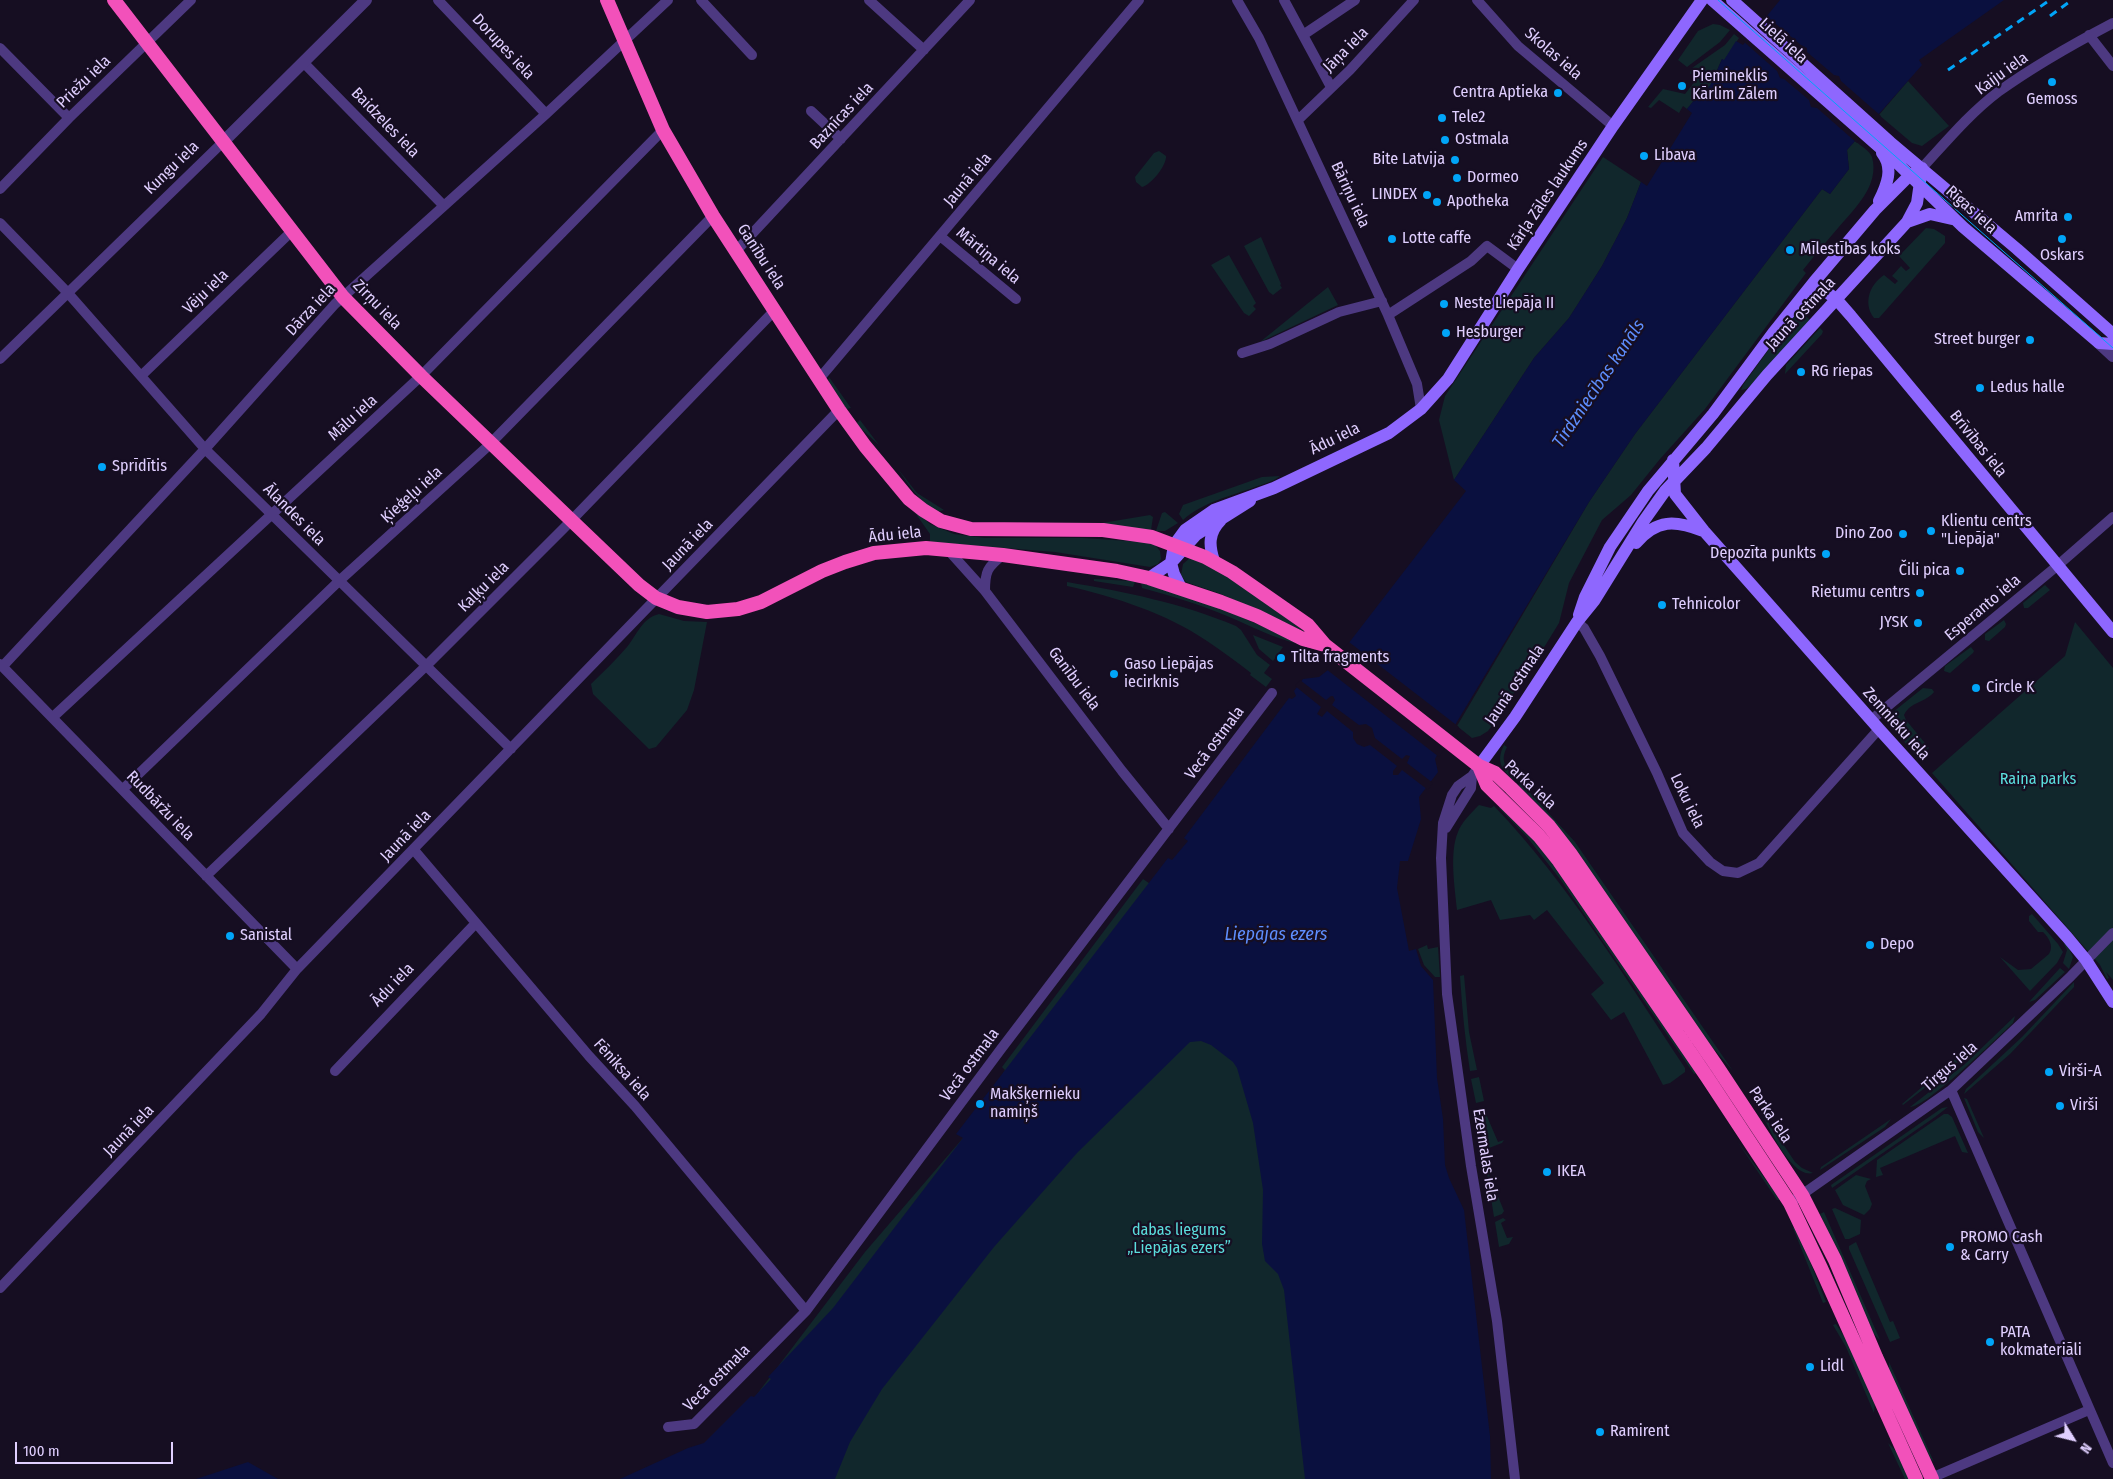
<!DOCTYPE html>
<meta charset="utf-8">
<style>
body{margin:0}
#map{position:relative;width:2113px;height:1479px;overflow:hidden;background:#160e22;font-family:"Fira Sans Condensed",sans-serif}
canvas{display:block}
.north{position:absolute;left:2048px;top:1414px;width:50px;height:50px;-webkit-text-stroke:4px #160e22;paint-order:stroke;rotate:126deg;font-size:14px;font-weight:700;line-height:20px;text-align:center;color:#e0cfff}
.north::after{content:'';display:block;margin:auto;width:18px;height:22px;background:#e0cfff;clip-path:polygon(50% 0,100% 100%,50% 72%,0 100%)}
.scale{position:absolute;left:15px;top:1442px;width:158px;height:22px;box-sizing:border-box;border:2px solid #e0cfff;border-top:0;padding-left:6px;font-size:15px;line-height:18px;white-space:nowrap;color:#e0cfff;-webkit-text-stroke:4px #160e22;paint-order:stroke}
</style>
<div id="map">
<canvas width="2113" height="1479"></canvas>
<div class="north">N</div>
<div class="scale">100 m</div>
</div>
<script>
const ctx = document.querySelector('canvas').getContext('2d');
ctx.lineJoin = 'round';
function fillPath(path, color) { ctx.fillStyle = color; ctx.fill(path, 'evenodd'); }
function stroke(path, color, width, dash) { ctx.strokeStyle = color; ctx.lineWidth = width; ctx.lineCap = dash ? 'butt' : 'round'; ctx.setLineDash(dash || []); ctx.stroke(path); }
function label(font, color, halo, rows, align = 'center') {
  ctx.font = font + ' "Fira Sans Condensed",sans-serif'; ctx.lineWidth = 4.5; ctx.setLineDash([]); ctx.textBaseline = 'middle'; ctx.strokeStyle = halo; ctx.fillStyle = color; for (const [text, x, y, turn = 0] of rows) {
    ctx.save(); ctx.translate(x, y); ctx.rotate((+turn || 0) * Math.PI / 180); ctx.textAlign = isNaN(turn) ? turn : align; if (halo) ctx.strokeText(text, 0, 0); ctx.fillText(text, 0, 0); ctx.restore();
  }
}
fillPath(new Path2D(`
 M1713,24L1720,25L1730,30L1720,42L1687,67L1678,60L1698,31Z
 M1734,34L1739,38L1724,61L1722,59L1711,84L1700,100L1696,98L1687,109L1683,106L1679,113L1659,100L1651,108L1648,107L1663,89L1685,94L1696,80L1690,73L1692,68L1725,45Z
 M1908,81L1949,126L1922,146L1912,143L1879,115Z
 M1855,141C1861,146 1869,150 1872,157C1880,186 1854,209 1838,228C1826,242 1814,256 1803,270L1806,273L1705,409L1660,459L1631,495L1602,520L1569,583L1559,623L1532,667L1488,731L1480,736L1472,738L1457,726L1589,502L1635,434L1822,189L1830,194L1849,169L1847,150Z
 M1159,151L1166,156C1167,165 1151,185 1142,187L1136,182L1135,177L1154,153Z
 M1603,157L1641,182L1627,218L1602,266L1569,318L1534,358L1454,480L1439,420L1445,396Z
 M1926,228L1934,229L1945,236V243L1879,318H1874C1863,304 1869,285 1884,275L1895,284L1898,281L1892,276L1901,266L1906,271L1910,268L1899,256Z
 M1261,237L1281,284L1280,285L1282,288L1273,295L1269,292L1244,246Z
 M1229,255L1256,303L1253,306L1256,309L1249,316L1244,313L1211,265Z
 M1328,287L1338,305L1260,342Z
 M1800,310L1810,320L1751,385L1746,389L1741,390L1743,385L1793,316Z
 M1820,328L1823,331L1822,334L1785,374L1786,365Z
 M829,377L851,408L846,409L828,381Z
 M860,420L879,445L856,424Z
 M898,469L917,493L944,510L937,512C919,501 909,486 898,469Z
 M1280,476C1274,481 1264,484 1255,487C1231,496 1203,502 1183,520L1179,514L1183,505L1262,477Z
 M911,507L930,524L954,534L985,538H1083L1144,542L1155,545L1160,551L1161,559L1158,564L1150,567L1055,552L930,542V534Z
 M1165,512L1178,523L1165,531H1156L1162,513Z
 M1150,515L1153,517L1151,530L1096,524Z
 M1192,556L1243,585L1305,632L1221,594L1186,582L1181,575L1183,564Z
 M1094,579L1131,581L1135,582L1133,587L1094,581Z
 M1067,582C1126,592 1181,603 1236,626L1241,630L1257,655L1270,665L1264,673L1272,679L1266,687L1250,675L1251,673C1237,662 1222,651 1207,641C1166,613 1115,597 1067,586Z
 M1141,583C1196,597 1248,618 1299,644C1273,638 1251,626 1227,616C1199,604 1171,596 1142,588Z
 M2045,585L2050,590L2028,608H2024L2023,603Z
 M659,614L684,621L707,622L694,690L687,710L656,747L649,749L593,694L591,684C603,672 616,660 627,647C637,635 642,618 659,614Z
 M2004,620L2006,624L2005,627L1989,641L1985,640V634Z
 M2075,622L2113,668V980L2106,972L2109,978L2107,979L2100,965L1932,773L2065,656Z
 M1253,635L1283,647L1273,661L1259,649Z
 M1971,647L1974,651L1973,653L1950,673L1944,671L1945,666Z
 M1923,688L1932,689L1934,692C1925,703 1911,701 1904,715L1906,720L1929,748L1918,758L1889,724L1893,712Z
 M1504,745L1507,747C1500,761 1505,767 1515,777L1513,780C1501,768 1496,761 1504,745Z
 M1521,783L1575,842L1733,1071L1711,1046L1574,847L1544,811L1518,785Z
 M1500,804L1537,843L1554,864L1697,1073L1694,1074L1560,879L1527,837L1499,808Z
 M1479,805L1491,808L1494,806C1569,884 1625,978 1685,1068V1072L1670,1083L1663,1085L1624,1012L1611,1020L1591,994L1604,983L1547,910L1534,920L1530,915L1500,920L1491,900L1457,910C1455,888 1449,853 1458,832C1461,823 1472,812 1479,805Z
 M1143,879L1386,1047L1453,1479H685L694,1477L865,1252L963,1138L1005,1070L1002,1067Z
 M2032,914L2058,944L2063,952L2057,963L2030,991L2000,957L2018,970L2031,969L2049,954C2054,946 2049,938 2043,932H2038L2029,921V916Z
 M2066,942L2073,957L2069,969L2063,963L2067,950L2064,944Z
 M1427,945L1428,949L1438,947L1440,977H1435L1424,965L1418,949Z
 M2060,968L2065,972L2035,1000L2029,1002Z
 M1464,975L1469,1032L1477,1070L1470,1071C1465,1039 1462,1008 1460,976Z
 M2074,982V987L2010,1054L1964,1094L1966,1089L2022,1037Z
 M2015,1016L2013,1023C1997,1038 1927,1107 1910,1107L1965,1064Z
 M1966,1050L1967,1055L1903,1105L1902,1104Z
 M1479,1077L1484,1101L1476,1103L1471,1079Z
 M1964,1098L1967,1099L1984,1138L1978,1132Z
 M1948,1107L1935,1117L1832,1188L1831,1185L1942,1108Z
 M1759,1108L1795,1162L1802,1168L1813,1173C1791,1179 1767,1124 1759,1108Z
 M1486,1114L1498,1142L1504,1140L1502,1143L1489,1148L1482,1145L1478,1115Z
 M1944,1114H1948L1952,1117L1968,1153L1962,1152L1955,1136L1880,1168L1883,1175L1876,1177L1877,1160Z
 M1891,1119L1885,1127L1820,1170L1821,1167Z
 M1737,1141L1781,1200H1777Z
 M1488,1172L1504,1211L1502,1214L1494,1217L1487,1173Z
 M1856,1175L1871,1179L1867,1181L1865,1186L1872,1204L1870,1209L1864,1215L1843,1205L1835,1190Z
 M1835,1208L1861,1220L1860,1234L1849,1239H1845L1832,1209Z
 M1824,1212L1880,1340L1873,1333L1820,1214Z
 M1503,1218L1506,1220L1501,1223L1507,1238L1513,1237L1509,1244L1499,1247L1495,1222Z
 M1796,1226L1826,1302L1823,1303L1793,1228Z
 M1856,1242L1890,1322L1893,1321L1900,1338L1890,1342L1849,1249V1246Z
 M1836,1324L1851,1347L1875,1403L1874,1413L1846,1347L1833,1325Z
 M1889,1362L1934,1462L1927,1455L1889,1371Z
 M1888,1443L1896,1451L1909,1479H1905Z`), '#11272c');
fillPath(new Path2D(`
 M1780,0H2004L1919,60L1922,65L1847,150L1849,169L1830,194L1822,189L1635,434L1589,502L1437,755L1435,759L1438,772L1419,797L1421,819L1408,861H1400L1397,888L1409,951L1416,949L1421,966L1433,980L1437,1078L1443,1119L1445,1165L1449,1178L1464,1210L1490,1436L1491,1479H1305L1284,1290L1278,1274L1265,1261L1262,1244L1263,1190L1253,1123L1237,1068L1233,1062L1211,1045L1201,1041L1190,1042L1077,1153L994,1247L882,1389L850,1442L835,1479H620L688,1448L704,1443L751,1396L754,1397L771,1379L768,1377L833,1308L963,1138L956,1134L1168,858L1172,860L1188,841L1184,838L1289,698L1292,699L1296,696L1294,691L1303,679L1319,677L1328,670L1466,491L1454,480L1534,358L1569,318L1602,266L1627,218L1641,182L1647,186L1692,113L1687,109L1696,98L1700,100L1701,98L1711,84L1722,59L1724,60L1736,41L1743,45Z
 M248,1462L278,1479H196Z`), '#0a103f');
fillPath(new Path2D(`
 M1764,14L1801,45L1807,48V52L1834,75L1839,76L1841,81L1881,116L1857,143L1817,108L1811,107L1809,100L1784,79L1780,78L1777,71L1743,41Z
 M1349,642L1459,727L1439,757L1326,669Z
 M1300,680L1326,700L1331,696H1333L1335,700L1332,705L1359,725L1366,724L1372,728L1375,738L1402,759L1406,755L1410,756L1407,763L1433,783L1428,790L1402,770L1398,775H1393V771L1397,766L1370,745L1364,747L1357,744L1353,738V732L1327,711L1322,717L1317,714L1321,707L1295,686Z`), '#160e22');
stroke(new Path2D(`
 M438,0L546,114
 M701,0L752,55
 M869,0L924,50
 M1237,0L1259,38L1388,315L1417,384L1421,409
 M1284,0L1331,87
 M1477,0L1518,46L1613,126
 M1303,35L1355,0
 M2089,35L2113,66
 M0,48L69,118
 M303,62L444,206
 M811,111L841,139
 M1298,120L1350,70L1414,0
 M1922,168C1946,142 1969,114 1998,92C2034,66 2073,44 2113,23
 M0,189L69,118L191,0
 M0,223L67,292L205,449L511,749
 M940,236L1016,299
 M736,251L970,0
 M1388,315L1471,261L1487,246L1518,269
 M1242,353L1270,344L1339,312L1382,301
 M0,359L224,141
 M142,375L292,231
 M819,379L1139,0
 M949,551L985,591L1122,771L1169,829
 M985,591C985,572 987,567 1003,555
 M1577,622L1584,628L1600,656L1657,773L1683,833L1710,862L1723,871L1738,873L1759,863L1879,729
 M0,664L297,969
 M2,667L205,449L335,304L546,114L668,0
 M53,717L421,376L663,130
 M1871,720L2057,566L2113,517
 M1479,766L1472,776L1458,786L1452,795L1443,823L1441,858L1447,994L1471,1166L1497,1321L1515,1479
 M123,789L339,581L487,447L713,216
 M1446,828L1471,788L1472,776
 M414,850L589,1056L635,1106L806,1311
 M206,876L427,665L564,528L775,310
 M335,1071L475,924
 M1951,1090L2113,1463
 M1790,1203L1951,1090L2071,976L2113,933
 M0,1288L261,1014L297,969L839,410
 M668,1427L694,1424L806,1311L1001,1049L1272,693
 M1931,1478L2089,1410`), '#4d3981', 10);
stroke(new Path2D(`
 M224,141L366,0
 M2099,343L2113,356`), '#4d3981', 12);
stroke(new Path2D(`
 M1712,0L1894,160L1963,227L2099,343L2113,344
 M1732,0L1890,142L2017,249L2113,334
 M1879,201C1887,185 1894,168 1882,153
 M1907,222L1930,214L1952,219
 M1814,282L1837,300L1851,316L2113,632
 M1673,460L1675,494L1704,531L1879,729L2067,937L2086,960L2113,1002
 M1636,543C1657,519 1675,520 1703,531
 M1214,561C1209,546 1208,533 1221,520
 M1149,578L1171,563L1196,535L1250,501
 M1181,588L1174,574L1171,563L1174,545L1185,530L1214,510L1274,488L1389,433L1421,409L1448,379L1518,269L1613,126L1702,0
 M1579,615L1585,597L1610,547L1648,491L1713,414L1773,333L1814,282L1875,210L1909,176L1922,168
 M1479,766L1515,717L1577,622L1594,601L1643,522L1665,491L1706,448L1767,375L1907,222L1917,203L1922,168`), '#8e67fe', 12);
stroke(new Path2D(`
 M114,0L343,297L421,376L571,520L639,585L656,598L678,607L707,612L738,609L761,602L822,571L845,562L874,553L926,548L1003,555L1117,571L1149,578L1221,602L1257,616L1303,639L1325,645
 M607,0L663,130L713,216L839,410L865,446L909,499L923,510L941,521L971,529L1103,530L1152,537L1205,557L1232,572L1308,625L1325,645L1479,766L1495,773L1511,788L1549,826L1570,853L1718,1068L1802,1195L1835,1260L1876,1357L1932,1479
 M1479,766L1487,785L1539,836L1559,861L1707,1077L1790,1203L1821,1268L1916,1479`), '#f251ba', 14);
stroke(new Path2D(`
 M1718,0L2113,348`), '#01a5f8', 1);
stroke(new Path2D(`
 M2050,16L2072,0
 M1948,70L2050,0`), '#01a5f8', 3, [8, 6]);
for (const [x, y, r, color] of [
 [2052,82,5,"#01a5f8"],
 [1682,86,5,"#01a5f8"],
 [1558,93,5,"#01a5f8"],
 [1442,118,5,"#01a5f8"],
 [1445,140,5,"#01a5f8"],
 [1644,156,5,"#01a5f8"],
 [1455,160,5,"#01a5f8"],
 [1457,178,5,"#01a5f8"],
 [1427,195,5,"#01a5f8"],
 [1437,202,5,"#01a5f8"],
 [2068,217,5,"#01a5f8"],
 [1392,239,5,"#01a5f8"],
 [2062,239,5,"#01a5f8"],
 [1790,250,5,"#01a5f8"],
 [1444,304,5,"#01a5f8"],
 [1446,333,5,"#01a5f8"],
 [2030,340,5,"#01a5f8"],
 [1801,372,5,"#01a5f8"],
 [1980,388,5,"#01a5f8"],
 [102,467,5,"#01a5f8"],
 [1931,531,5,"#01a5f8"],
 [1903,534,5,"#01a5f8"],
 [1826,554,5,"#01a5f8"],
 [1960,571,5,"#01a5f8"],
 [1920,593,5,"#01a5f8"],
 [1662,605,5,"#01a5f8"],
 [1918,623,5,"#01a5f8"],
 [1281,658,5,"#01a5f8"],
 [1114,674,5,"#01a5f8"],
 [1976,688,5,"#01a5f8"],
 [230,936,5,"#01a5f8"],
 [1870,945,5,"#01a5f8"],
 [2049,1072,5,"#01a5f8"],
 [980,1104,5,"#01a5f8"],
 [2060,1106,5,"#01a5f8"],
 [1547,1172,5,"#01a5f8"],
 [1950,1247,5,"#01a5f8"],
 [1990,1342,5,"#01a5f8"],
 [1810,1367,5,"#01a5f8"],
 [1600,1432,5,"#01a5f8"]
]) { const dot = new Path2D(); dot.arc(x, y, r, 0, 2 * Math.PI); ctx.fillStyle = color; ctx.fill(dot); stroke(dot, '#160e22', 2); }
label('16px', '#e0cfff', '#160e22', [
 ["Lielā iela",1783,41,42],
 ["Dorupes iela",503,47,47],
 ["Jāņa iela",1346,50,-45],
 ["Skolas iela",1553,54,41],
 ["Kaiju iela",2002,74,-36],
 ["Priežu iela",84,82,-44],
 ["Baznīcas iela",842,116,-47],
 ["Baidzeles iela",385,123,46],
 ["Kungu iela",172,168,-44],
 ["Jaunā iela",968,180,-50],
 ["Bāriņu iela",1350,195,65],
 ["Kārļa Zāles laukums",1548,195,-56],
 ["Rīgas iela",1971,210,42],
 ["Mārtiņa iela",988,256,40],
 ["Ganību iela",761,257,57],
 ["Vēju iela",206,292,-44],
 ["Zirņu iela",377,305,46],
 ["Dārza iela",311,310,-47],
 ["Jaunā ostmala",1801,314,-47],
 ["Mālu iela",353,418,-42],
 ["Ādu iela",1335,439,-26],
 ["Brīvības iela",1978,444,51],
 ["Ķieģeļu iela",412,495,-42],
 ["Ālandes iela",294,515,45],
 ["Ādu iela",895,535,-6],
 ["Jaunā iela",688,545,-46],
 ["Kaļķu iela",484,587,-45],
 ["Esperanto iela",1983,608,-40],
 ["Ganību iela",1074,679,53],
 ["Jaunā ostmala",1515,685,-56],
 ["Zemnieku iela",1896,724,48],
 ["Vecā ostmala",1215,743,-53],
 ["Parka iela",1530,785,43],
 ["Loku iela",1687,801,64],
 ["Rudbāržu iela",160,806,46],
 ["Jaunā iela",406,836,-46],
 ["Ādu iela",393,985,-46],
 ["Vecā ostmala",970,1065,-53],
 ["Tirgus iela",1950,1067,-41],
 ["Fēniksa iela",622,1070,48],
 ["Parka iela",1770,1115,56],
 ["Jaunā iela",129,1131,-46],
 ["Ezermalas iela",1485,1155,81],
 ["Vecā ostmala",717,1378,-45]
]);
label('16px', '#e0cfff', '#160e22', [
 ["Piemineklis",1692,77],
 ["Kārlim Zālem",1692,95],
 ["Centra Aptieka",1548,93,"right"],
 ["Gemoss",2052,100,"center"],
 ["Tele2",1452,118],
 ["Ostmala",1455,140],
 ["Libava",1654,156],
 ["Bite Latvija",1445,160,"right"],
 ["Dormeo",1467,178],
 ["LINDEX",1417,195,"right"],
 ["Apotheka",1447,202],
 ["Amrita",2058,217,"right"],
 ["Lotte caffe",1402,239],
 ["Mīlestības koks",1800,250],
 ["Oskars",2062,256,"center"],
 ["Neste Liepāja II",1454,304],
 ["Hesburger",1456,333],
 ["Street burger",2020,340,"right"],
 ["RG riepas",1811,372],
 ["Ledus halle",1990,388],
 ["Sprīdītis",112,467],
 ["Klientu centrs",1941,522],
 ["\"Liepāja\"",1941,540],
 ["Dino Zoo",1893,534,"right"],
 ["Depozīta punkts",1816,554,"right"],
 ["Čili pica",1950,571,"right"],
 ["Rietumu centrs",1910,593,"right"],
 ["Tehnicolor",1672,605],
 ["JYSK",1908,623,"right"],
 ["Tilta fragments",1291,658],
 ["Gaso Liepājas",1124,665],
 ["iecirknis",1124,683],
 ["Circle K",1986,688],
 ["Sanistal",240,936],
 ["Depo",1880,945],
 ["Virši-A",2059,1072],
 ["Makšķernieku",990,1095],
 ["namiņš",990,1113],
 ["Virši",2070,1106],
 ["IKEA",1557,1172],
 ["PROMO Cash",1960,1238],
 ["& Carry",1960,1256],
 ["PATA",2000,1333],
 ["kokmateriāli",2000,1351],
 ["Lidl",1820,1367],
 ["Ramirent",1610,1432]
], 'left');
label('16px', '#5bdedd', '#160e22', [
 ["Raiņa parks",2038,780],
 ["dabas liegums",1179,1231],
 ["„Liepājas ezers”",1179,1249]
]);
label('italic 18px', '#5e8efe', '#160e22', [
 ["Tirdzniecības kanāls",1599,384,-56],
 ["Liepājas ezers",1276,935]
]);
</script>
